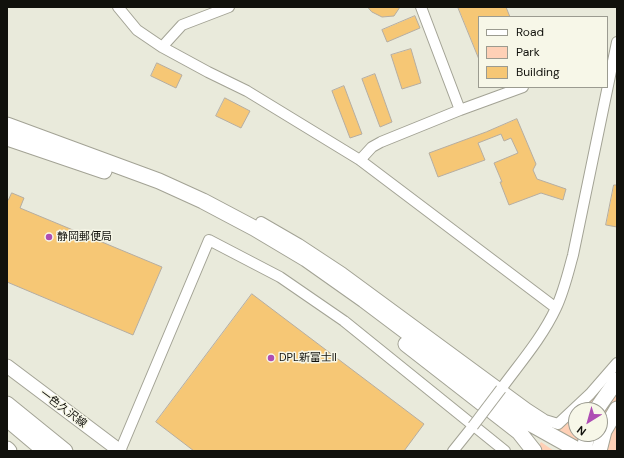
<!DOCTYPE html>
<meta charset="utf-8">
<style>
body{margin:0}
#map{position:relative;width:624px;height:458px;overflow:hidden;background:#e9eadb;font-family:"DM Sans",sans-serif}
canvas{display:block}
.frame{position:absolute;inset:0;border:8px solid #11110c;pointer-events:none}
.legend{position:absolute;left:478px;top:16px;width:130px;height:72px;box-sizing:border-box;background:#f7f7e8;border:1px solid #9b9b90;margin:0;padding:5px 7px;list-style:none;font-size:12px;color:#11110c}
.legend li{display:flex;align-items:center;gap:8px;height:20px}
.legend b{width:20px;border:1px solid #9b9b90}
.north{position:absolute;left:568px;top:402px;width:40px;height:40px;box-sizing:border-box;background:#f7f7e8;border:1px solid #9b9b90;border-radius:50%;rotate:217deg;font-size:11px;font-weight:700;line-height:16px;text-align:center;color:#11110c}
.north::after{content:'';display:block;margin:auto;width:14px;height:18px;background:#ae4db4;clip-path:polygon(50% 0,100% 100%,50% 72%,0 100%)}
</style>
<div id="map">
<canvas width="624" height="458"></canvas>
<div class="frame"></div>
<ul class="legend">
<li><b style="height:5px;background:#fff"></b>Road</li>
<li><b style="height:11px;background:#fed0b6"></b>Park</li>
<li><b style="height:11px;background:#f6c775"></b>Building</li>
</ul>
<div class="north">N</div>
</div>
<script>
const ctx = document.querySelector('canvas').getContext('2d');
ctx.lineJoin = 'round';
function fillPath(path, color) { ctx.fillStyle = color; ctx.fill(path, 'evenodd'); }
function stroke(path, color, width, dash) { ctx.strokeStyle = color; ctx.lineWidth = width; ctx.lineCap = dash ? 'butt' : 'round'; ctx.setLineDash(dash || []); ctx.stroke(path); }
function label(font, color, halo, rows, align = 'center') {
  ctx.font = font + ' "DM Sans","Noto Sans JP",sans-serif'; ctx.lineWidth = 3; ctx.setLineDash([]); ctx.textBaseline = 'middle'; ctx.strokeStyle = halo; ctx.fillStyle = color; for (const [text, x, y, turn = 0] of rows) {
    ctx.save(); ctx.translate(x, y); ctx.rotate((+turn || 0) * Math.PI / 180); ctx.textAlign = isNaN(turn) ? turn : align; if (halo) ctx.strokeText(text, 0, 0); ctx.fillText(text, 0, 0); ctx.restore();
  }
}
fillPath(new Path2D(`
 M617,361V451H579L546,424H558ZM576,410H600V434H576Z
 M541,442L554,451H536Z`), '#fed0b6');
const building = new Path2D(`
 M368,7H400L394,16L382,17L372,12Z
 M458,7H506L510,17H479V59Z
 M415,16L420,28L387,42L382,30Z
 M411,49L421,83L402,89L391,55Z
 M157,63L182,75L176,88L151,76Z
 M375,74L392,122L380,127L362,79Z
 M344,86L362,134L350,138L332,91Z
 M225,98L250,111L241,128L216,116Z
 M517,119L536,164L533,170L537,179L566,189L563,200L541,193L509,205L500,182H502L494,163L518,153L511,138L504,141L501,134L478,143L485,160L438,177L429,153L486,132Z
 M614,185H617V227L606,225Z
 M12,193L24,198L20,208L162,267L133,335L7,282V200H8Z
 M252,294L424,424L404,451H194L156,422Z`);
fillPath(building, '#f6c775');
stroke(building, '#b5ada1', 1);
const minor = new Path2D(`
 M118,7L137,30L162,47L208,72L247,91L360,160L556,308
 M421,7L460,110
 M162,47L182,25L229,7
 M360,160L372,147L381,142L460,110L523,87
 M261,222L299,244L343,273L528,409L545,420L558,424L590,394L617,363
 M501,389C520,363 542,338 556,308C564,291 568,273 573,255L617,42
 M120,451L209,240L280,277L344,321L505,451
 M453,451L473,426`);
const major = new Path2D(`
 M7,366L120,451`);
const highway = new Path2D(`
 M7,125L159,181L203,201L254,228L306,259L364,300L522,419L574,448
 M7,138L104,171
 M406,344L519,432L534,451
 M7,404L65,451
 M596,410L617,380
 M7,419L45,451
 M7,449L9,451
 M584,451L587,434
 M599,451L604,431L617,409`);
stroke(minor, '#a3a395', 12);
stroke(major, '#a3a395', 15);
stroke(highway, '#a3a395', 17);
stroke(minor, '#fff', 10);
stroke(major, '#fff', 13);
stroke(highway, '#fff', 15);
const minorBridge = new Path2D(`
 M473,426L501,389`);
stroke(minorBridge, '#a3a395', 12, []);
stroke(minorBridge, '#fff', 10);
for (const [x, y, r, color] of [
 [49,237,4,"#ae4db4"],
 [271,358,4,"#ae4db4"]
]) { const dot = new Path2D(); dot.arc(x, y, r, 0, 2 * Math.PI); ctx.fillStyle = color; ctx.fill(dot); stroke(dot, '#f7f7e8', 1.5); }
label('11px', '#11110c', '#f7f7e8', [
 ["静岡郵便局",57,237],
 ["DPL新富士II",279,358]
], 'left');
label('11px', '#11110c', '#f7f7e8', [
 ["一色久沢線",63,409,37]
]);
</script>
